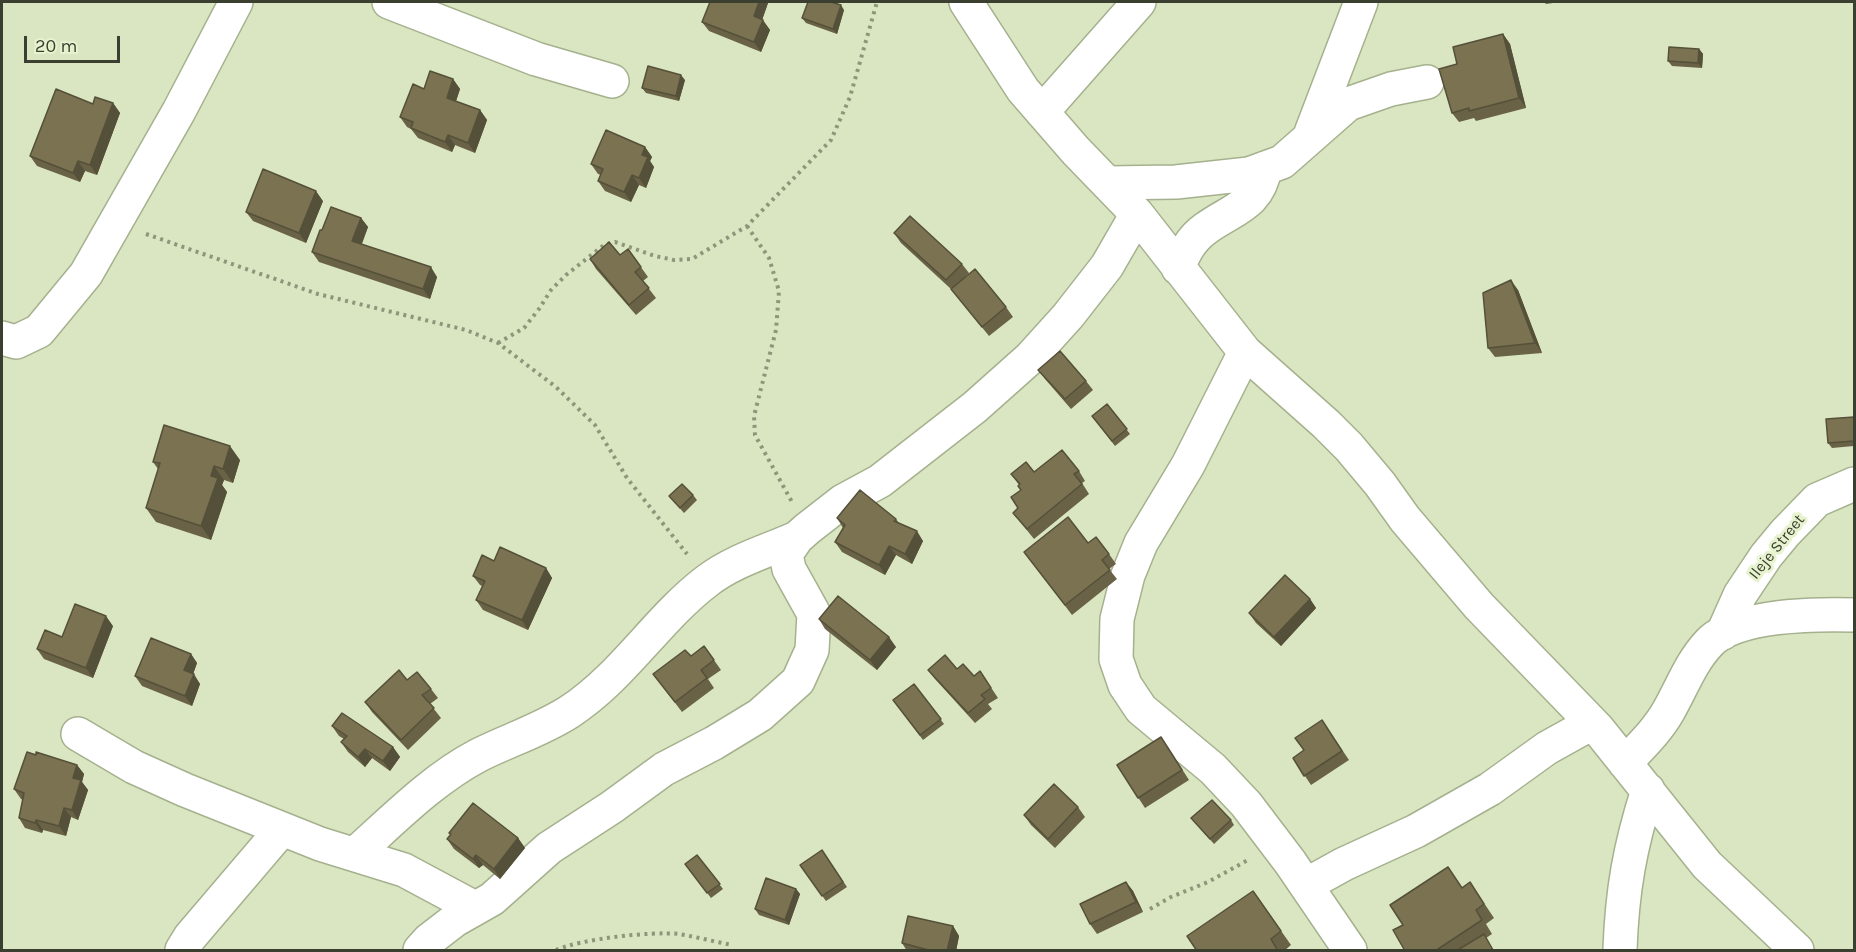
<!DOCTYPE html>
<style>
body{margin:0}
#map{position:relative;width:1856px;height:952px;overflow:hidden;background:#d9e6c1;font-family:Karla,sans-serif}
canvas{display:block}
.frame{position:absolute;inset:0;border:3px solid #3a3f30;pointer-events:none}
.scale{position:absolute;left:24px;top:36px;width:96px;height:27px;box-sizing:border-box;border:3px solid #3a3f30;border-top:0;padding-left:8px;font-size:18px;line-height:21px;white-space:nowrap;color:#3a3f30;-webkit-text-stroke:4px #e7f3ce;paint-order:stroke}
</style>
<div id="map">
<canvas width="1856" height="952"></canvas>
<div class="frame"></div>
<div class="scale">20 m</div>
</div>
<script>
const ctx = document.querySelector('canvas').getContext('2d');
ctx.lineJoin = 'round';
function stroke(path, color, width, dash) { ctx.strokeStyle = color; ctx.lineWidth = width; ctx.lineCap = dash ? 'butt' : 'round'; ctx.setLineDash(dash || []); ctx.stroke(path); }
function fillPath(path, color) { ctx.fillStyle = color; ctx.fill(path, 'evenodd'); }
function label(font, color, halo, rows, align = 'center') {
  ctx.font = font + ' Karla,sans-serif'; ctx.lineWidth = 6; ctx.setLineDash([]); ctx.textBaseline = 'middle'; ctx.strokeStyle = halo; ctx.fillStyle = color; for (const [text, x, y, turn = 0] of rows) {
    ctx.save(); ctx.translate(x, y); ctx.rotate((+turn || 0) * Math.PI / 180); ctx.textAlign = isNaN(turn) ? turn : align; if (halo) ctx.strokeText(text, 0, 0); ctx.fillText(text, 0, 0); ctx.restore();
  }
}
const minor = new Path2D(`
 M389,2L536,59L612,81
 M966,2L1023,90L1076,151L1137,214L1245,352L1326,424L1349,447L1380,484L1405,519L1479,606L1598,729L1707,865L1797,950
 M1042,112L1139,2
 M1311,133L1361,2
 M1107,183L1176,182L1249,174L1282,162L1348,104L1391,89L1427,82
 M1178,268C1184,253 1191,239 1205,229C1232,209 1259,206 1265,168
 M2,338L16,342L39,331L86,274L179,111L236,2
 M1245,352L1188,465L1141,543L1128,575L1117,619L1116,659L1125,685L1141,709L1213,769L1246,804L1290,862L1350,950
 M1723,633L1740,595L1766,556L1785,533L1817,500L1854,484
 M78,734L134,767L185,790L320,844L404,870L475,908
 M1625,763C1641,746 1658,730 1669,710C1682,687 1691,662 1709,643C1736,614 1816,614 1854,615
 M355,854C394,819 433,779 479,755C509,740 541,730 569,712C623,677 657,619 707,581C733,561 767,551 797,538
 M1306,885L1344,864L1416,831L1490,789L1547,748L1592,723
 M182,950L190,937L282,829
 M420,950L429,940L455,920L492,899L549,848L612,807L664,769L714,743L760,715L798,681L812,650L814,614L789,569L786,554L797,538L807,529L843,501L880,481L975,407L1030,358L1068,316L1107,266L1137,214
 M1620,950C1622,891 1630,846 1648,790`);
stroke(minor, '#a5b18e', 36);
stroke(new Path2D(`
 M747,226L769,258L779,291L776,330L754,416L755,435L792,502
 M146,234L318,294L466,330L498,343L556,387L595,425L627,478L687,554
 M498,343L524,328L539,309L551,290L566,275L604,245L615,242L655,256L674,260L692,259L747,226L831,140L850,97L877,2
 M1150,909L1171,897L1208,882L1248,860
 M556,950C581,939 651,931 679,934C697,937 715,942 733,945`), '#8d967b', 4, [3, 4.5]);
stroke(minor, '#fff', 33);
fillPath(new Path2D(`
 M1544,2H1560L1546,4Z
 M768,3L762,20L770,30L761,52L709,31L702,22Z
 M844,10L837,34L806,23L802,18Z
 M1503,34L1510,44L1526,108L1476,121L1474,118L1459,122L1452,113Z
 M1699,49L1703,54L1702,68L1672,66L1668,61Z
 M453,79L460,89L456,101L480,110L487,120L475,153L455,145L452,152L418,138L411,129L407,127L400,117L424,89Z
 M685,80L679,101L646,93L642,88Z
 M113,103L120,113L97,175L85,171L80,182L37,166L30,156L93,104Z
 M645,147L652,157L650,161L654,167L646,188L639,185L631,202L605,191L598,181L601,175L598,174L591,164Z
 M323,201L306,243L253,221L246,212Z
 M361,218L368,227L362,244L437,277L430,299L319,262L312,252L322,230Z
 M894,233L962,264L969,273L965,277L1006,307L1013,317L989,336L951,289L901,243Z
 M628,249L648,277L643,281L656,298L636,315L596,269L590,259L620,255Z
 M1518,290L1542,353L1495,357L1488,348Z
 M1038,370L1086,381L1093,390L1071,409L1045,379Z
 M1107,404L1130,434L1115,446L1092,416Z
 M1854,417V446L1832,448L1828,443Z
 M240,460L233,483L224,480L222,485L227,492L211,540L156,522L146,508L158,469L153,462Z
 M1079,471L1085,481L1082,483L1089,494L1034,539L1013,513L1018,508L1021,490L1019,485L1011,474Z
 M693,495L697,500L684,513L669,496Z
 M837,518L896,519L899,523L923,541L912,564L896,555L885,575L842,552L835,542L843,528Z
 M1088,543L1109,554L1116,564L1109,569L1117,579L1072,615L1024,552Z
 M494,561L546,568L552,578L528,630L483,610L476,600L482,586L480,585L473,576Z
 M1310,599L1316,608L1281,646L1256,623L1249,613Z
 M819,619L896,647L877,670L825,629Z
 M113,626L93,678L44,659L37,649L62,637Z
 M704,646L721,670L708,679L714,688L682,712L653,674L691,656Z
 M191,654L197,663L193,674L200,684L192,706L142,686L135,676Z
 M957,669L974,676L980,671L998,698L988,704L992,709L975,723L935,679L928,670Z
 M407,680L431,689L438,698L430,704L441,718L408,750L372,712L365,702Z
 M914,684L944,724L923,740L893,700Z
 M1322,720L1349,760L1311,785L1293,758L1304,750Z
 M332,726L393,747L400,757L390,771L372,758L365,767L348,752L341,742L344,739L339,736Z
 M1168,747L1189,780L1145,808L1117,765Z
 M36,755L77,765L84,774L82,782L88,790L78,820L71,817L66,836L43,830L42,833L25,828L19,818L23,800L21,799L14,789Z
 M1078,807L1085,817L1055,848L1031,825L1024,815Z
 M1191,818L1231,820L1234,825L1214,844Z
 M449,833L518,838L525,848L500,879L483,865L479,868L454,849L447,839L451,835Z
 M822,850L847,887L826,901L800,865Z
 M697,855L723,889L711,898L685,864Z
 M1126,882L1133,891L1143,912L1097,934L1090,924Z
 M1470,882L1494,918L1486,924L1492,934L1486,938L1494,951H1405L1403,925Z
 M796,889L800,894L789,925L759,915L755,909Z
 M1253,891L1291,945L1284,951H1197Z
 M953,926L959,936L956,951H907L902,943Z`), '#696246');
fillPath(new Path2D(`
 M759,2H767L768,3L760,26L754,16Z
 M841,5L844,10L837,34L833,29Z
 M763,20L770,30L761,52L754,42Z
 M1503,34L1510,44L1526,108L1519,98Z
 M1699,49L1703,54L1702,68L1698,63Z
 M681,75L685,80L679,101L676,96Z
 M453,79L460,89L454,107L447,98Z
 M113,103L120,113L97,175L90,165Z
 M480,110L487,120L475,153L468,143Z
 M448,135L455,145L452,152L445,142Z
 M645,147L652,157L650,161L654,167L646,188L639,178L642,155Z
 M78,161L85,171L80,182L73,173Z
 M632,175L639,185L631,202L624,192Z
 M316,191L323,201L306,243L299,233Z
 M361,218L368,227L359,250L352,241Z
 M431,267L437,277L430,299L423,289Z
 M1511,280L1518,290L1542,353L1535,343Z
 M230,446L240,460L233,483L223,469Z
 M214,466L224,480L222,485L227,492L211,540L201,526L211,476Z
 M917,531L923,541L912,564L905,554Z
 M889,546L896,555L885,575L879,565Z
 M546,568L552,578L528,630L522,620Z
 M1310,599L1316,608L1281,646L1274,637Z
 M106,616L113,626L93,678L86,668Z
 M889,637L896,647L877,670L870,660Z
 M191,654L197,663L191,680L184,670Z
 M194,674L200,684L192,706L185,696Z
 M393,747L400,757L390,771L383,761Z
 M365,749L372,758L365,767L358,757Z
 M77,765L84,774L82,782L88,790L78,820L72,810L73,778Z
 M64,808L71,817L66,836L59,826Z
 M36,820L43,830L42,833L35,823Z
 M518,838L525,848L500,879L494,869Z
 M476,855L483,865L479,868L473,859Z
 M1126,882L1133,891L1143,912L1136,902Z
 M796,889L800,894L789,925L785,920Z
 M953,926L959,936L956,951H947Z`), '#555039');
const building = new Path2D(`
 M710,2H759L754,16L763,20L754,42L702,22Z
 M808,2H831L841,5L833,29L802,18Z
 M1503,34L1519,98L1469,111V108L1452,113L1439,69L1457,64L1453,47Z
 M1669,47L1699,49L1698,63L1668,61Z
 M648,66L681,75L676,96L642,88Z
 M430,71L453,79L447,98L480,110L468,143L448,135L445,142L411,128L413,122L400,117L413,84L424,89Z
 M56,89L93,104L95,97L113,103L90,165L78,161L73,173L30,156Z
 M606,130L645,147L642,155L648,157L639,178L632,175L624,192L598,181L603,169L591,164Z
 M263,169L316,191L299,233L246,212Z
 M331,207L361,218L352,241L431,267L423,289L312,252L320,230H322Z
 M910,216L962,264L946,280L894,233Z
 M609,242L620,255L628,249L641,267L635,272L649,288L629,305L590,259Z
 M975,269L1006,307L982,327L951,289Z
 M1511,280L1535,343L1488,348L1483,293Z
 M1060,351L1086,381L1065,399L1038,370Z
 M1107,404L1127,429L1112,441L1092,416Z
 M1854,417V441L1828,443L1826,419Z
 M164,425L230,446L223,469L214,466L211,476L218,478L201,526L146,508L160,463L153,462Z
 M1062,450L1079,471L1074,474L1082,484L1027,529L1013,513L1018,508L1011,497L1021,490L1018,486L1020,484L1011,474L1026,462L1034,472Z
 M682,484L693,495L680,508L669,496Z
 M860,490L896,519L894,521L917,531L905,554L889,546L879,565L835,542L845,525L837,518Z
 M1068,517L1088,543L1096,537L1109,554L1102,560L1110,570L1065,605L1024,552Z
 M500,547L546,568L522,620L476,600L485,581L473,576L482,555L494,561Z
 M1285,575L1310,599L1274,637L1249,613Z
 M838,596L889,637L870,660L819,619Z
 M75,604L106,616L86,668L37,649L45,630L62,637Z
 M151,638L191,654L184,670L194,674L185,696L135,676Z
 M704,646L714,660L701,670L707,678L675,702L653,674L685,650L691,656Z
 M945,655L957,669L963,664L974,676L980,671L991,688L981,695L985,699L968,713L928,670Z
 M399,670L407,680L417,672L431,689L422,695L434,708L401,740L365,702Z
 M914,684L941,719L920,735L893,700Z
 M342,713L393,747L383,761L365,749L358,757L341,742L347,736L332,726Z
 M1322,720L1342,751L1304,776L1293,758L1304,750L1295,738Z
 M1161,737L1182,770L1138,798L1117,765Z
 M27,752L36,755V752L77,765L73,778L81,780L72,810L64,808L59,826L36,820L35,823L19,818L24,793L14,789Z
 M1054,784L1078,807L1048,839L1024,815Z
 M1212,800L1231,820L1210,839L1191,818Z
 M473,803L518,838L494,869L476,855L473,859L447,839L451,834L449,833Z
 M822,850L843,882L822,896L800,865Z
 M697,855L720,884L707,893L685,864Z
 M1448,867L1462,888L1470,882L1484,904L1476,910L1482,920L1435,951H1405L1393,930L1403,925L1390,905Z
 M766,878L796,889L785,920L755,909Z
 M1126,882L1136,902L1090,924L1080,904Z
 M1253,891L1281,931L1271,939L1278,951H1197L1187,936Z
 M908,916L953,926L947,951H932L902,943Z
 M1484,934L1493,950L1456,951Z`);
fillPath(building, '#7a7251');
stroke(building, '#555039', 1.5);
label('16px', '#3a3f30', '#e7f3ce', [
 ["Ileje Street",1777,547,-51]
]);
</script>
